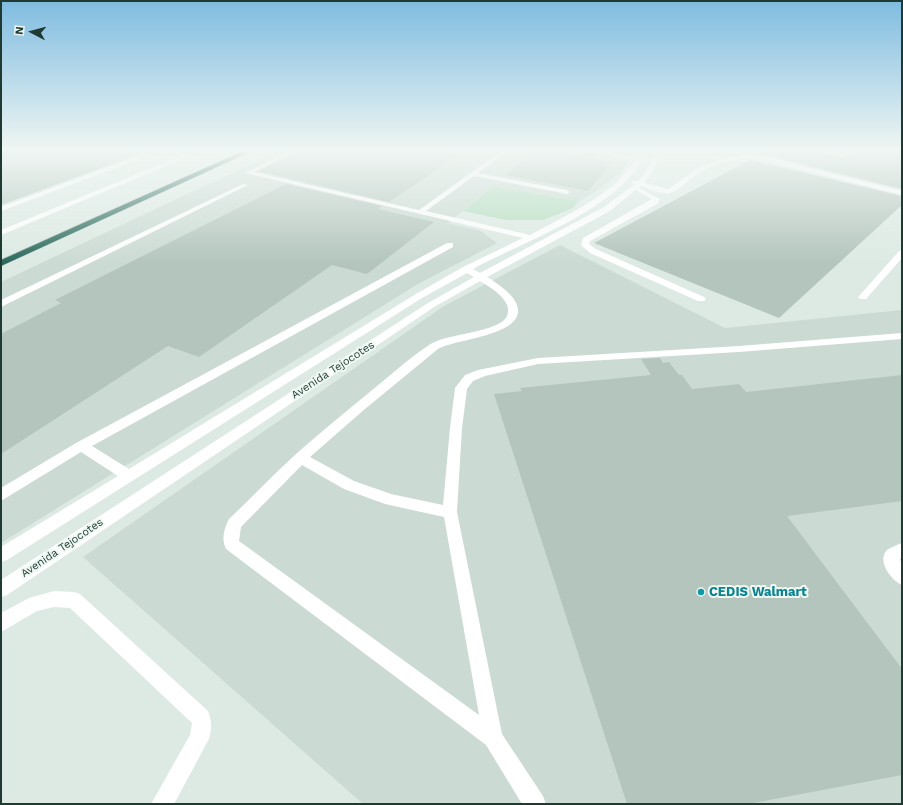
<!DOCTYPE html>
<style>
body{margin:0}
#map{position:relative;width:903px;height:805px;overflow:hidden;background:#ddeae4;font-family:"Work Sans",sans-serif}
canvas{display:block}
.frame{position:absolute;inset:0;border:2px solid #1e3a33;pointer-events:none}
.north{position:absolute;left:12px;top:12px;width:40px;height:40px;-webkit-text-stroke:3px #eef7f2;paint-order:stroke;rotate:276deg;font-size:11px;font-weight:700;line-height:16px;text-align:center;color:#1e3a33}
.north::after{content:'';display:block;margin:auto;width:14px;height:18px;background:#1e3a33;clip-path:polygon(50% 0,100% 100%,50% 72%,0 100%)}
</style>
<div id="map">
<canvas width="903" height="805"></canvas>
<div class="frame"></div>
<div class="north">N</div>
</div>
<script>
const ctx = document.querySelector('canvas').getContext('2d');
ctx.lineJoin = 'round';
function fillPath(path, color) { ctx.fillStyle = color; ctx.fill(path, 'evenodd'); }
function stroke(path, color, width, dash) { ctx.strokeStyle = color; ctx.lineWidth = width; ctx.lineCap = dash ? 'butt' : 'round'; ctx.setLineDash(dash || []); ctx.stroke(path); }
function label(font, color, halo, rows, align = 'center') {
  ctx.font = font + ' "Work Sans",sans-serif'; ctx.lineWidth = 4; ctx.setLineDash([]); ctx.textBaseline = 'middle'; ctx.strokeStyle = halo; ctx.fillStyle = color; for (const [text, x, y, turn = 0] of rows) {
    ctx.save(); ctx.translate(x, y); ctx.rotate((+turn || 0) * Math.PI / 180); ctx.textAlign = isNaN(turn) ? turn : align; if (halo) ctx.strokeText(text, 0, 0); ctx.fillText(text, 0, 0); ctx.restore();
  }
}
fillPath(new Path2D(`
 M278,151H631L628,162L620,174L590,195L579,201L493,186L448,223L481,231L497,243L418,284L1,543V282Z
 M560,245L725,328L902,310V804H363L83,557L444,306Z`), '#cbdad3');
fillPath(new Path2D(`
 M493,186L579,201L573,208L543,220H506L463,211Z`), '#b4ddbf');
fillPath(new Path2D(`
 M1,151H147L1,205Z
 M301,151H464L389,202L258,171Z
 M534,151H549L612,162L588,191L505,175Z
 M766,151H817L843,158L854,151H902V189L761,154Z
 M750,160L902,196V205L779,318L594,243Z
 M286,184L382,206L378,209L434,222L367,274L332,265L199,357L168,346L1,454V334L61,303L55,300Z
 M660,358L663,363L669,362L679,375H682L692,389L739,384L746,392L902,375V501L787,516L902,669V775L748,804H627L494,394L522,391L520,388L651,375L641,359Z`), '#b3c5bd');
const highway = new Path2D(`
 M243,151H252L1,266V260Z`);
stroke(highway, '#bcc4c2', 1);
fillPath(new Path2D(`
 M152,151H161L1,211V207Z
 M193,151H202L1,235V230Z
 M289,151H297L254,172L419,210L501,151H508L478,173L567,190L570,192L567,194L474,176L426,211L530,235L575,211L596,198L615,184L635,161L585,151H600L637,158L641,151H647C643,158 640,163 636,169C604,214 521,243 473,269L480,273L604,207L635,184L632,183V181H639L645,173L656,151H662L651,174L644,183L668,189L694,171L709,163L728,157L754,154L902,191V195L754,158C734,159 715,163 697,174C688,180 680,191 669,193C660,194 649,189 641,186L639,188L658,198L660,199L657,204L590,241L589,244L596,249L704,297L706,299L704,301H698L590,253L581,245L583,238L652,199L636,190L610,211L487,277C498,284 516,295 518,309C521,336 455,339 438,349L365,409L310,457L354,481L391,494L443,505L450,428L455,388L465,375L478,370L538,358L739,346L902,333V339L739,352L538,364L485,376L473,381L467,389L462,428L457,512L502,734L543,796L546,804H522L486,745L226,549C221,539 224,529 229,519C251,498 273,475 296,454C322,431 350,408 377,386C394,372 411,357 429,345C446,333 499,333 507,316C514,301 490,287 480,281L434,307L7,595L1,597V580L428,303L474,277L467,273L422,298L7,560L1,562V547L118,476L81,452L1,501V488L76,443L447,243H453V247L92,446L129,469L416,294L463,267L523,238L245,173ZM302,465L344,489L385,504L444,517L479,715L239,541L241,527Z
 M243,184L248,185L1,307V300Z
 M902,250V258L866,299H860L858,297L860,295L899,251Z
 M902,543V558L900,559L902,565V585C892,581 876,561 887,550C891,547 897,545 902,543Z
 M54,591L74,592L80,594L208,711C212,721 212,728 209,739L174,804H151L190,735L192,723L70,608L54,607L37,611L1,632V613L29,598Z`), '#fff');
fillPath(highway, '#29685b');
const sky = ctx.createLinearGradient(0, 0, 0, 264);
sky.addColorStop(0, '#7fbce0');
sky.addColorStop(0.57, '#f0f6f3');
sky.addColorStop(1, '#f0f6f300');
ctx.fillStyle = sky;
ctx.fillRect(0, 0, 903, 264);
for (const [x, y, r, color] of [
 [701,592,4,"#0f9aa8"]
]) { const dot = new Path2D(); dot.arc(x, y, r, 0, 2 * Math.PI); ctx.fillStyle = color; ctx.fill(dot); stroke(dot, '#eef7f2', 1.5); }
label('11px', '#1e3a33', '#eef7f2', [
 ["Avenida Tejocotes",333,370,-33],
 ["Avenida Tejocotes",62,548,-34]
]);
label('bold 13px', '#0d838f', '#eef7f2', [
 ["CEDIS Walmart",709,592]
], 'left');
</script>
